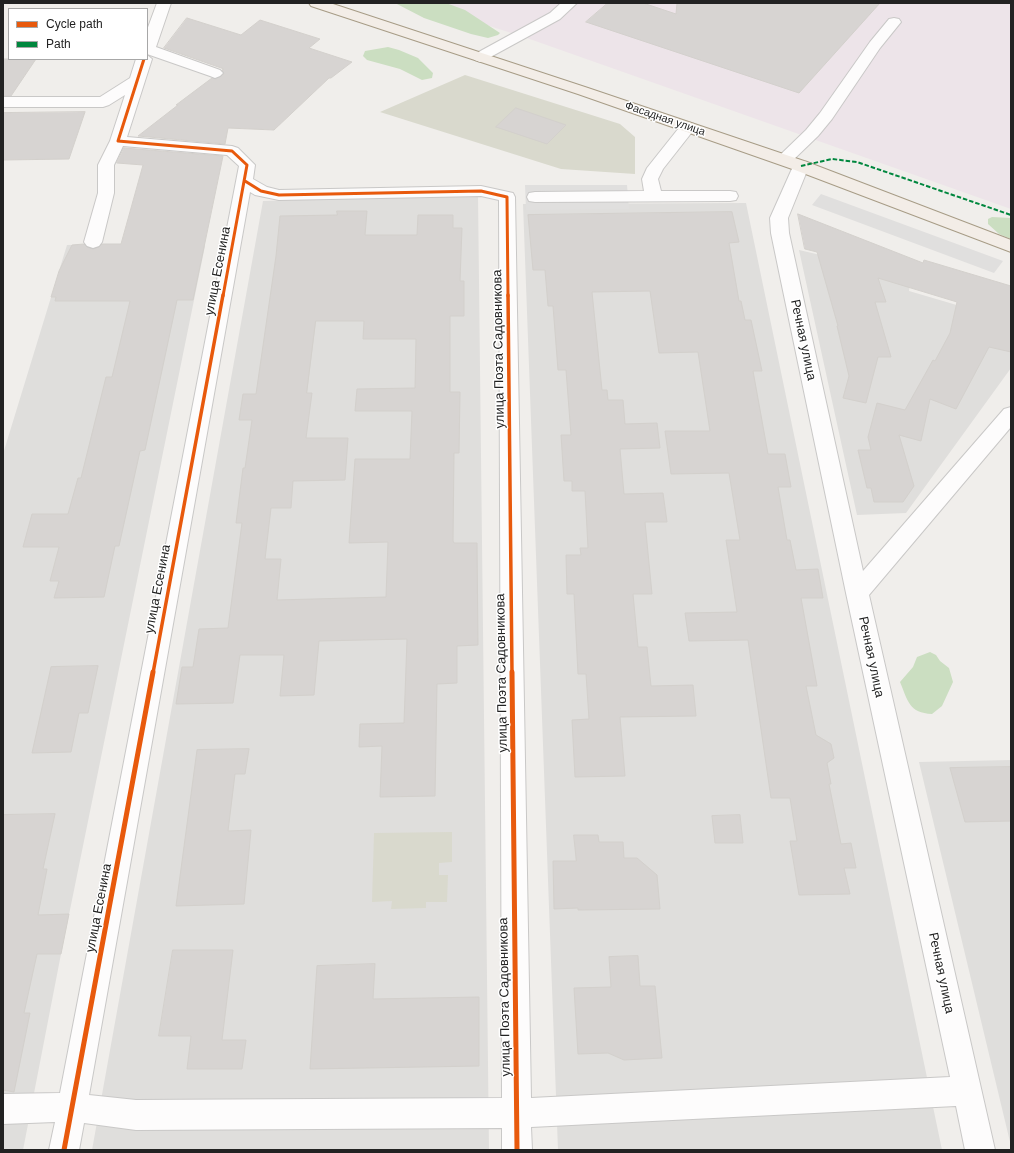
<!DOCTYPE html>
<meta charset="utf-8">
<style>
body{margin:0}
#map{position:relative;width:1014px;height:1153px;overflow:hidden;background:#f0eeeb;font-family:Helvetica,sans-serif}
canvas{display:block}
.frame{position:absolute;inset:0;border:4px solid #222;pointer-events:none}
.legend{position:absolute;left:8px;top:8px;width:140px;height:52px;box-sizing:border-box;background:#fff;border:1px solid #a7a7a7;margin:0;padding:5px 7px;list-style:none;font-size:12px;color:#222}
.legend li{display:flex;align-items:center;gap:8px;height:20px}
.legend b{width:20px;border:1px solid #a7a7a7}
</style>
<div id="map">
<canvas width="1014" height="1153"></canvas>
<div class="frame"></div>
<ul class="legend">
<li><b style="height:5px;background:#e8590c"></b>Cycle path</li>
<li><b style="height:5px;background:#00873e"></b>Path</li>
</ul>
</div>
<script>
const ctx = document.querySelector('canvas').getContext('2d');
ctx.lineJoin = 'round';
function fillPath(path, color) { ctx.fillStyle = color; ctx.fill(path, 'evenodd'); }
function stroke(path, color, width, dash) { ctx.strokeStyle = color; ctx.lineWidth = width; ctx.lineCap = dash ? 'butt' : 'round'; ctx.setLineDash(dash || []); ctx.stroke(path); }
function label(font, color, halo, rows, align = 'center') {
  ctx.font = font + ' Helvetica,sans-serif'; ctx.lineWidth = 3; ctx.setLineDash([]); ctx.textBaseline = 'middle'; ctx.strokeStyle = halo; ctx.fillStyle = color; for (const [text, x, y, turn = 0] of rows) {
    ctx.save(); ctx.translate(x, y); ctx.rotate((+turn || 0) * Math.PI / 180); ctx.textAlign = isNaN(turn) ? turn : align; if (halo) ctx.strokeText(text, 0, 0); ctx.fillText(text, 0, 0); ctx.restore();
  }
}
fillPath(new Path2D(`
 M478,195L489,1150H92L263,201Z
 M746,203L942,1150H558L523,204Z
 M120,244V248L205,246L61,954L23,1150H3V454L67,245Z
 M799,250L911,276L909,291L1011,321V368L906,513L857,515Z
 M1011,760V1146L919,762Z`), '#dfdedc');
fillPath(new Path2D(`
 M417,3H1011V209L524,37Z`), '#ede4e9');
fillPath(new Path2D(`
 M465,75L620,124L635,137V174L561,169L380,112Z
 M452,832V862L439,863V875H448L447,902H426V908L391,909L392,901L372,902L374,833Z`), '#d9d9cd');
fillPath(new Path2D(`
 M395,3H446L465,10L500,33L498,35L488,38L471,34L424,18Z
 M388,47L399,50L418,58L433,73L432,78L422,80L400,69L367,60L363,56L365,51Z
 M992,217L1011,218V239L999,234L988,224V219Z
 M930,652L936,655L940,661L949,668L953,682L942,706L932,714C909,713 908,701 900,682L913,667L917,657Z`), '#cbdec1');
fillPath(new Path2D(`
 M525,185H627L629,209L526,210Z
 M821,194L1003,261L994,273L812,205Z`), '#e0dfde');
const building = new Path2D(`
 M608,3H643L676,14L677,3H880L799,93L586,22Z
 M187,18L241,35L260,20L320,39L309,48L352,62L331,78H329L274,130L228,128L225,144L138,136L178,105H176L212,78L216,79L224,74L222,70L224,69L164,48Z
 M3,59H36L11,96H3Z
 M516,108L566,125L547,144L496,127Z
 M85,112L69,159L3,160V113Z
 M124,148L223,156L193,300H177L145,450L140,451L119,546H115L104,597L54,598L59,581H50L59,547H23L32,514H68L78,478H81L106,377H112L130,301H55L56,297H51L59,271L72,245L84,244L87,247L93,249L99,247L102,244H121L143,165L117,163Z
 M337,211H367L365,235H417L418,215H453V228H462L460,281H464V316H450V392H460L459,453H454L453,541L454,543H477L478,645L457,646V683L437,684L435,796L380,797L382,746L359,747L360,724L404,723L407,639L319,641L314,695L280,696L284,655H240L233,703L176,704L182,667H193L199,629L228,628L242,523H236L243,468H245L252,420H239L243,394H256L276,256L280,216L337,215ZM316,321H364L363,339H416L415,388L357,389L355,411H412L410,459H355L349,543L388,542L386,597L277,600L281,559H265L271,508H291L293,481L345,480L348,438H306L312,393H307Z
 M732,212L739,242L729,243L739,301H741L745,320H751L762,371H753L768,454H785L791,487H778L787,540H790L796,570L818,569L823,598H801L817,686H806L816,735L831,744L834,758L827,763L831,784H829L841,844L851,843L856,868H844L850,894L799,895L790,841H797L790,798H771L748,640L689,641L685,613L737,612L726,540H740L729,473L671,474L665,431H710L698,352L659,353L650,291L592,292L602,390H607L608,400H623L625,424L657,423L660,448L620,449L624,494L663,493L667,522H645L652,594H633L638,647H647L651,686L693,685L696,716L620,717L625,776L575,777L572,720L589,719L586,674H578L574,594H567L566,555H581L580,548H588L585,491H572V481H564L561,435H571L566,370H558L553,306H548L545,270H533L528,215Z
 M798,214L923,263L924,260L1011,286V352L989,347L956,409L930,399L921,441L899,435L914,486L903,502H874L871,488H867L858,450H871L868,437L877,403L905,410L933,360L935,361L950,333L957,302L878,278L886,302H875L891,357H878L866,403L843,398L849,376L837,326H838L817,252L805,249Z
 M98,666L88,713H79L71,752L32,753L51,667Z
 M249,749L245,774H235L228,831L251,830L244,904L176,906L197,750Z
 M1011,767V821L965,822L950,768Z
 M55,814L43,869H47L38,915L69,914L61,954H37L24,1013H30L14,1092L3,1090V815Z
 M740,815L743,843H715L712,816Z
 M574,835H598L599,842H623L624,858H637L657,875L660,909L578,910V908L554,909L553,861H576Z
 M173,950H233L222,1040H246L242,1069H187L191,1036H159Z
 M638,956L640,986H655L662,1058L624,1060L608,1053L578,1054L574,988L611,987L609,957Z
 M375,964L373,999L479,997V1066L310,1069L317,966Z`);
fillPath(building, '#d7d4d2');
stroke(building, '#d3d0cc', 1);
const minor = new Path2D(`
 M157,3H171L156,47L220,70L223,73L220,76L215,78L210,76L147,54V30Z
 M561,3H577L560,19L485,60L480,62L475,60L472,57L475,54L550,13Z
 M894,18L899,19L901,22L880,48L832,119L818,136L790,163L784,165L778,163L776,160L778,157L806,130L820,113L870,42L889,19Z
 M147,55L152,59L127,137L232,146L238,148L255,165L253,179L267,187L279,190L481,186L513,193L515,197L531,1098L950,1077L846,593L771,233L770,218L795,162L801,161L807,162L809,166L788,218L789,233L863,571L1004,409L1011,407V427L869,595L995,1150H965L956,1106L531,1127L532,1150H502V1128L136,1130L84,1123L79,1150H49L55,1122L3,1124V1094L60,1093L239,166L227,155L123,146L114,165V193L102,242L99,246L93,248L87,246L84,242L98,193V165L110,141L125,95L109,105L103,107H3V97H100L130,78L136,59H147ZM250,192L255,195L279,200L481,196L499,200L502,1098L136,1100L89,1095Z
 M688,122L694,124L696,127L663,169L658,179L661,191H730L736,192L738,196L736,200L730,201L535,202L529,201L527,197L529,193L535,192L644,191L642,179L647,168L682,124Z`);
const major = new Path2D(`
 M309,3H330L588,88L807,162L1011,240V252L795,170L578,94L311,6Z`);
stroke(minor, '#c9c8c7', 2);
stroke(major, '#a79c86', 2);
fillPath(minor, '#fdfcfc');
fillPath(major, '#f3ede7');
stroke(new Path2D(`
 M801,166L832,159L857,162L1011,215`), '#00873e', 2, [4.5, 2]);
stroke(new Path2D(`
 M144,59L118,141L232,151L247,165L223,296
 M245,181L261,191L279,195L481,191L507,197L508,296`), '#e8590c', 3);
stroke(new Path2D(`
 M508,295L512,673
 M153,673L223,295`), '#e8590c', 3.5);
stroke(new Path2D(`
 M512,672L517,1150
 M64,1150L153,672`), '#e8590c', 5);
label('11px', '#222', '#fff', [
 ["Фасадная улица",665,119,19]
]);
label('13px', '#222', '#fff', [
 ["улица Есенина",218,271,-79],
 ["Речная улица",803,340,78],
 ["улица Поэта Садовникова",499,349,-91],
 ["улица Есенина",158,589,-79],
 ["Речная улица",871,657,78],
 ["улица Поэта Садовникова",502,673,-91],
 ["улица Есенина",99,908,-79],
 ["Речная улица",941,973,78],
 ["улица Поэта Садовникова",505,997,-91]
]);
</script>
